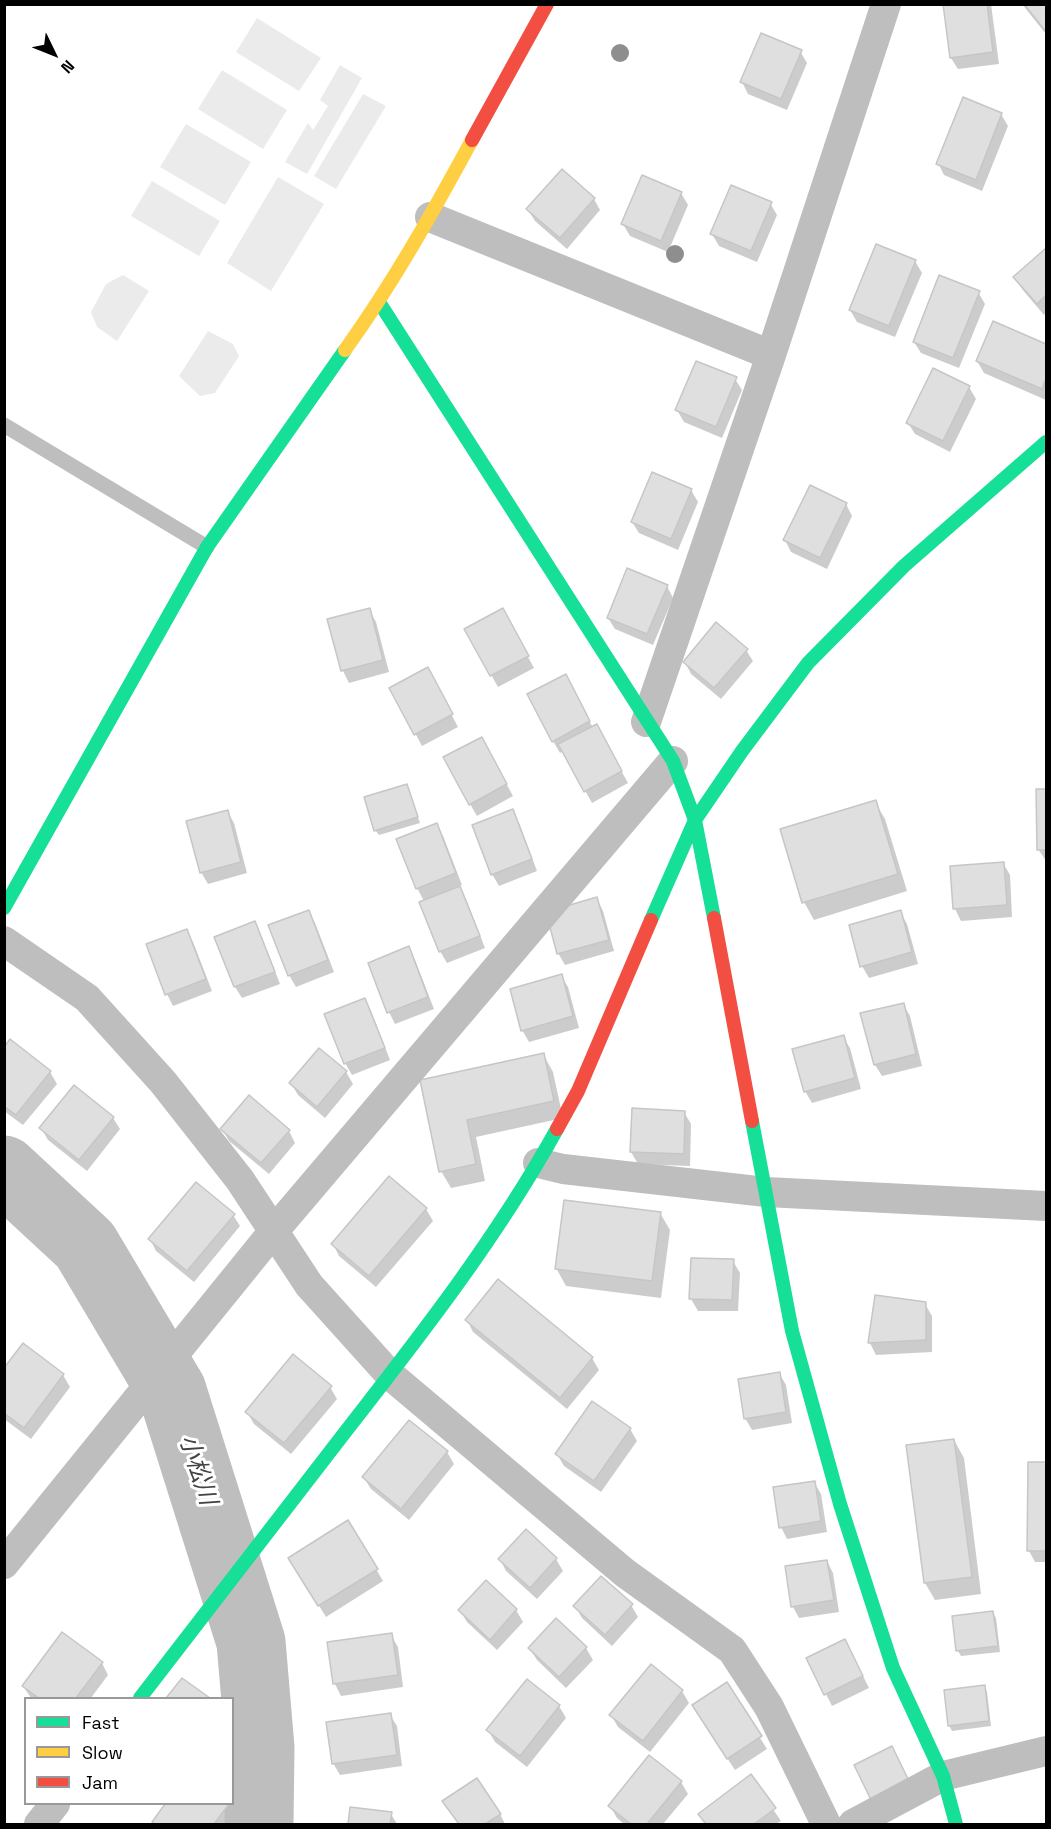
<!DOCTYPE html>
<meta charset="utf-8">
<style>
body{margin:0}
#map{position:relative;width:1051px;height:1829px;overflow:hidden;background:#fff;font-family:"Space Grotesk",sans-serif}
canvas{display:block}
.frame{position:absolute;inset:0;border:6px solid #000;pointer-events:none}
.legend{position:absolute;left:24px;top:1697px;width:210px;height:108px;box-sizing:border-box;background:#fff;border:2px solid #999;margin:0;padding:8px 10px;list-style:none;font-size:18px;color:#000}
.legend li{display:flex;align-items:center;gap:12px;height:30px}
.legend b{width:30px;border:2px solid #999}
.north{position:absolute;left:24px;top:24px;width:60px;height:60px;-webkit-text-stroke:4px #fff;paint-order:stroke;rotate:133deg;font-size:16px;font-weight:700;line-height:24px;text-align:center;color:#000}
.north::after{content:'';display:block;margin:auto;width:21px;height:27px;background:#000;clip-path:polygon(50% 0,100% 100%,50% 72%,0 100%)}
</style>
<div id="map">
<canvas width="1051" height="1829"></canvas>
<div class="frame"></div>
<ul class="legend">
<li><b style="height:8px;background:#16e098"></b>Fast</li>
<li><b style="height:8px;background:#ffcf43"></b>Slow</li>
<li><b style="height:8px;background:#f24e42"></b>Jam</li>
</ul>
<div class="north">N</div>
</div>
<script>
const ctx = document.querySelector('canvas').getContext('2d');
ctx.lineJoin = 'round';
function fillPath(path, color) { ctx.fillStyle = color; ctx.fill(path, 'evenodd'); }
function stroke(path, color, width, dash) { ctx.strokeStyle = color; ctx.lineWidth = width; ctx.lineCap = dash ? 'butt' : 'round'; ctx.setLineDash(dash || []); ctx.stroke(path); }
function label(font, color, halo, rows, align = 'center') {
  ctx.font = font + ' "Space Grotesk","Noto Sans JP",sans-serif'; ctx.lineWidth = 6; ctx.setLineDash([]); ctx.textBaseline = 'middle'; ctx.strokeStyle = halo; ctx.fillStyle = color; for (const [text, x, y, turn = 0] of rows) {
    ctx.save(); ctx.translate(x, y); ctx.rotate((+turn || 0) * Math.PI / 180); ctx.textAlign = isNaN(turn) ? turn : align; if (halo) ctx.strokeText(text, 0, 0); ctx.fillText(text, 0, 0); ctx.restore();
  }
}
fillPath(new Path2D(`
 M257,18L321,58L299,91L236,52Z
 M340,65L362,78L307,174L285,162L308,123L313,130L328,106L320,100Z
 M222,70L287,110L263,149L198,109Z
 M363,94L386,106L336,189L314,176Z
 M186,124L251,162L225,205L160,167Z
 M278,177L324,204L271,291L227,263Z
 M152,181L220,221L199,256L131,216Z
 M123,275L149,291L117,341L97,327L91,312L106,284Z
 M208,331L233,344L239,356L215,393L200,396L179,376Z`), '#ebebeb');
fillPath(new Path2D(`
 M945,4H991L999,64L958,69L951,58Z
 M1022,4H1046V34Z
 M800,51L807,63L787,110L748,94L742,82Z
 M1001,114L1008,126L982,191L944,175L938,163Z
 M681,193L688,205L668,252L630,236L623,224Z
 M594,199L600,210L567,249L535,221L528,210Z
 M770,203L777,215L757,262L719,246L712,234Z
 M1046,250V313L1044,315L1022,289L1015,277Z
 M915,261L922,273L895,337L857,322L850,310Z
 M978,292L985,304L959,368L921,353L914,342Z
 M993,323L1046,346V400L984,373L977,361Z
 M735,379L742,390L722,438L684,422L677,410Z
 M969,387L976,399L950,452L915,434L908,423Z
 M691,490L698,502L678,550L639,533L632,522Z
 M846,504L852,516L827,569L791,552L785,540Z
 M667,586L673,598L653,645L615,629L608,618Z
 M369,610L376,622L389,672L349,683L343,671L329,620Z
 M509,622L534,668L498,687L466,630Z
 M746,650L753,661L721,699L691,674L685,662Z
 M434,681L458,727L422,746L391,688Z
 M572,687L593,728L603,738L628,783L592,803L563,751L560,753L553,741Z
 M488,750L513,796L477,816L470,804Z
 M406,786L420,823L379,835L375,830Z
 M1038,791H1046V861L1038,849Z
 M875,802L885,819L907,891L814,920L804,902Z
 M227,811L234,823L247,873L208,884L201,872Z
 M512,811L519,823L537,871L499,886L492,874Z
 M436,825L443,836L462,885L459,886L466,899L485,948L447,963L440,951L424,901L417,888Z
 M1003,863L1010,875L1012,917L961,921L955,909Z
 M597,899L603,911L614,951L565,965L558,953Z
 M308,911L315,923L334,972L296,987L289,975Z
 M900,912L907,924L918,964L869,978L862,966Z
 M255,923L261,935L280,984L242,998L235,987L216,938Z
 M186,930L193,942L212,991L173,1006L167,994Z
 M408,948L415,960L434,1009L395,1024L389,1012Z
 M561,976L568,987L579,1028L529,1042L522,1030Z
 M365,1000L371,1011L390,1060L352,1075L345,1063Z
 M903,1004L910,1016L922,1066L882,1076L875,1065L862,1014Z
 M843,1037L850,1048L861,1089L812,1103L805,1091Z
 M4,1049L50,1072L57,1084L23,1125L4,1111Z
 M319,1050L346,1072L353,1084L325,1118L298,1095L291,1083Z
 M543,1054L553,1072L563,1118L476,1137L485,1181L451,1188L441,1171L422,1081Z
 M633,1110L684,1112L691,1124L690,1166L638,1164L631,1152Z
 M113,1118L120,1129L87,1171L48,1140L41,1128Z
 M222,1129L289,1131L295,1143L269,1174L229,1141Z
 M426,1209L433,1221L376,1287L339,1256L333,1244Z
 M660,1213L670,1230L661,1298L566,1286L556,1268Z
 M233,1215L240,1226L194,1282L156,1251L150,1239Z
 M692,1260L733,1261L740,1273L738,1311H698L691,1299Z
 M877,1297L925,1304L932,1316V1352L876,1355L870,1343Z
 M467,1320L592,1358L599,1370L567,1409L473,1332Z
 M4,1371L63,1375L70,1387L31,1439L4,1419Z
 M779,1373L786,1385L792,1423L752,1430L745,1418Z
 M330,1387L337,1399L291,1454L254,1424L247,1412Z
 M593,1403L630,1429L637,1441L601,1492L564,1466L557,1454Z
 M409,1422L447,1452L454,1464L409,1520L371,1489L364,1478Z
 M954,1440L964,1458L981,1594L935,1600L925,1583L908,1446Z
 M1029,1463H1046V1562H1035L1029,1551Z
 M814,1482L821,1494L827,1532L787,1539L781,1527Z
 M500,1559H556L563,1571L537,1599L506,1571Z
 M827,1561L833,1573L839,1612L799,1618L793,1607Z
 M376,1569L383,1581L326,1617L297,1570Z
 M486,1582L516,1610L523,1622L497,1650L467,1622L460,1610Z
 M631,1605L638,1617L612,1646L582,1618L575,1606Z
 M992,1612L996,1618L1000,1652L961,1656L958,1651Z
 M556,1620L586,1648L593,1660L566,1688L537,1660L530,1649Z
 M391,1635L398,1647L403,1687L341,1696L335,1684L329,1644Z
 M851,1652L869,1688L832,1706L826,1694Z
 M102,1663L108,1675L91,1698H31L23,1686Z
 M182,1680L207,1698H168Z
 M528,1681L559,1706L566,1718L527,1767L495,1742L488,1730Z
 M726,1684L767,1749L735,1770L700,1717Z
 M984,1687L987,1692L991,1726L952,1731L949,1725Z
 M682,1691L689,1703L650,1752L618,1727L611,1715Z
 M390,1715L397,1726L402,1766L340,1775L333,1763Z
 M751,1777L781,1821L776,1824H706L700,1814Z
 M681,1782L688,1794L663,1824H624L617,1818L610,1806Z
 M232,1802L238,1812L229,1824H155L153,1822L167,1804Z
 M351,1809L391,1814L397,1824H349Z
 M451,1813L500,1814L505,1824H459Z`), '#0003');
stroke(new Path2D(`
 M4,1170L85,1245L172,1391L251,1642L260,1748L259,1824`), '#bebebe', 69);
const building = new Path2D(`
 M943,4H987L993,52L950,58Z
 M1024,4H1046V32Z
 M761,33L802,50L781,99L740,82Z
 M963,97L1002,113L976,180L936,164Z
 M562,169L595,198L560,238L526,209Z
 M642,175L682,192L661,241L621,224Z
 M731,185L772,202L751,251L710,234Z
 M876,244L916,260L889,326L849,310Z
 M1046,248V295L1037,304L1013,277Z
 M939,275L980,291L953,358L913,342Z
 M993,321L1046,344V378L1042,389L976,361Z
 M696,361L737,377L716,427L675,410Z
 M933,368L970,386L943,441L906,423Z
 M652,472L692,489L671,539L631,522Z
 M810,485L847,503L820,558L783,540Z
 M627,568L668,585L647,634L607,618Z
 M370,608L383,660L341,671L327,619Z
 M503,608L529,656L490,676L464,629Z
 M716,622L748,649L714,688L683,662Z
 M428,667L453,714L414,735L389,688Z
 M566,674L590,721L552,742L527,694Z
 M597,724L622,771L584,792L558,744Z
 M482,737L507,784L469,805L443,757Z
 M407,784L418,817L374,831L364,797Z
 M1036,789H1046V850H1037Z
 M876,800L898,874L802,903L780,829Z
 M513,809L532,859L491,875L472,825Z
 M228,810L241,862L200,873L186,821Z
 M437,823L456,873L416,889L396,839Z
 M1004,862L1007,905L953,909L950,866Z
 M460,886L480,936L439,952L419,902Z
 M597,897L609,940L557,954L546,912Z
 M309,910L328,960L288,976L268,925Z
 M901,910L912,952L860,967L849,925Z
 M255,921L275,972L234,987L214,937Z
 M187,929L206,979L165,995L146,944Z
 M409,946L428,997L387,1013L368,963Z
 M562,974L573,1016L521,1031L510,989Z
 M365,998L385,1048L344,1064L324,1014Z
 M904,1003L916,1054L874,1065L860,1013Z
 M844,1035L855,1078L804,1092L792,1049Z
 M10,1039L51,1071L16,1115L4,1106V1047Z
 M319,1048L347,1071L317,1107L289,1083Z
 M544,1053L554,1101L467,1120L476,1164L439,1172L420,1080Z
 M74,1085L114,1117L79,1160L39,1128Z
 M249,1095L290,1130L261,1163L220,1129Z
 M632,1108L685,1111L684,1154L630,1152Z
 M389,1176L427,1208L369,1276L331,1244Z
 M196,1182L235,1214L187,1271L148,1239Z
 M564,1200L661,1212L652,1281L555,1269Z
 M691,1258L734,1259L732,1300L689,1299Z
 M498,1279L593,1357L560,1398L465,1320Z
 M875,1295L926,1302V1340L868,1343Z
 M23,1343L64,1374L24,1428L4,1413V1368Z
 M293,1354L332,1386L284,1443L245,1412Z
 M780,1372L786,1412L744,1419L738,1379Z
 M592,1401L631,1428L594,1481L555,1454Z
 M409,1420L448,1451L401,1509L362,1477Z
 M954,1439L972,1577L924,1583L906,1445Z
 M1028,1462H1046V1551H1027Z
 M815,1481L821,1521L779,1528L773,1487Z
 M348,1520L378,1569L318,1606L288,1558Z
 M526,1529L557,1558L530,1588L498,1559Z
 M827,1560L834,1600L791,1607L785,1566Z
 M601,1576L633,1604L605,1635L573,1606Z
 M486,1580L517,1609L490,1640L458,1610Z
 M993,1611L998,1646L956,1651L952,1616Z
 M556,1618L587,1647L559,1677L528,1648Z
 M62,1632L103,1662L76,1698H39L22,1686Z
 M392,1633L398,1675L333,1684L327,1642Z
 M845,1639L863,1676L824,1695L806,1658Z
 M651,1664L683,1690L643,1741L609,1715Z
 M182,1678L210,1698H166Z
 M527,1679L560,1705L520,1756L486,1730Z
 M727,1682L762,1736L727,1759L692,1705Z
 M985,1685L989,1721L948,1726L944,1690Z
 M391,1713L397,1755L332,1764L326,1722Z
 M892,1746L910,1783L872,1802L854,1765Z
 M649,1755L682,1781L647,1824H631L608,1806Z
 M751,1774L776,1808L754,1824H706L698,1814Z
 M477,1778L501,1814L485,1824H459L442,1801Z
 M165,1804H229L214,1824H155L152,1822Z
 M350,1807L392,1812L390,1824H348Z`);
fillPath(building, '#dfdfdf');
stroke(building, '#c6c6c6', 1.5);
stroke(new Path2D(`
 M4,425L207,547`), '#bebebe', 15);
stroke(new Path2D(`
 M430,217L771,355
 M646,722L771,355L886,4
 M4,941L87,998L163,1082L240,1180L309,1285L390,1375L625,1573L732,1650L769,1707L826,1824
 M538,1163L563,1169L766,1192L1046,1206
 M4,1564L273,1232L673,761
 M39,1824L55,1804
 M853,1824L943,1776L1046,1751`), '#bebebe', 30);
stroke(new Path2D(`
 M379,302L673,761L695,820L714,918
 M4,908L207,547L345,350
 M651,920L695,820L742,751L808,663L904,566L1046,442
 M752,1121L792,1331L840,1504L893,1668L943,1776L956,1824
 M140,1698C209,1609 278,1520 346,1431C421,1335 498,1236 557,1129`), '#16e098', 14);
stroke(new Path2D(`
 M345,350C393,283 433,212 472,140`), '#ffcf43', 14);
stroke(new Path2D(`
 M472,140L547,4
 M714,918L752,1121
 M557,1129L578,1091L651,920`), '#f24e42', 14);
ctx.fillStyle = '#8e8e8e';
for (const [x, y] of [
 [620,53],
 [675,254]
]) { ctx.beginPath(); ctx.arc(x, y, 9, 0, 2 * Math.PI); ctx.fill(); }
label('italic 24px', '#434343', '#fff', [
 ["小松川",197,1470,72]
]);
</script>
